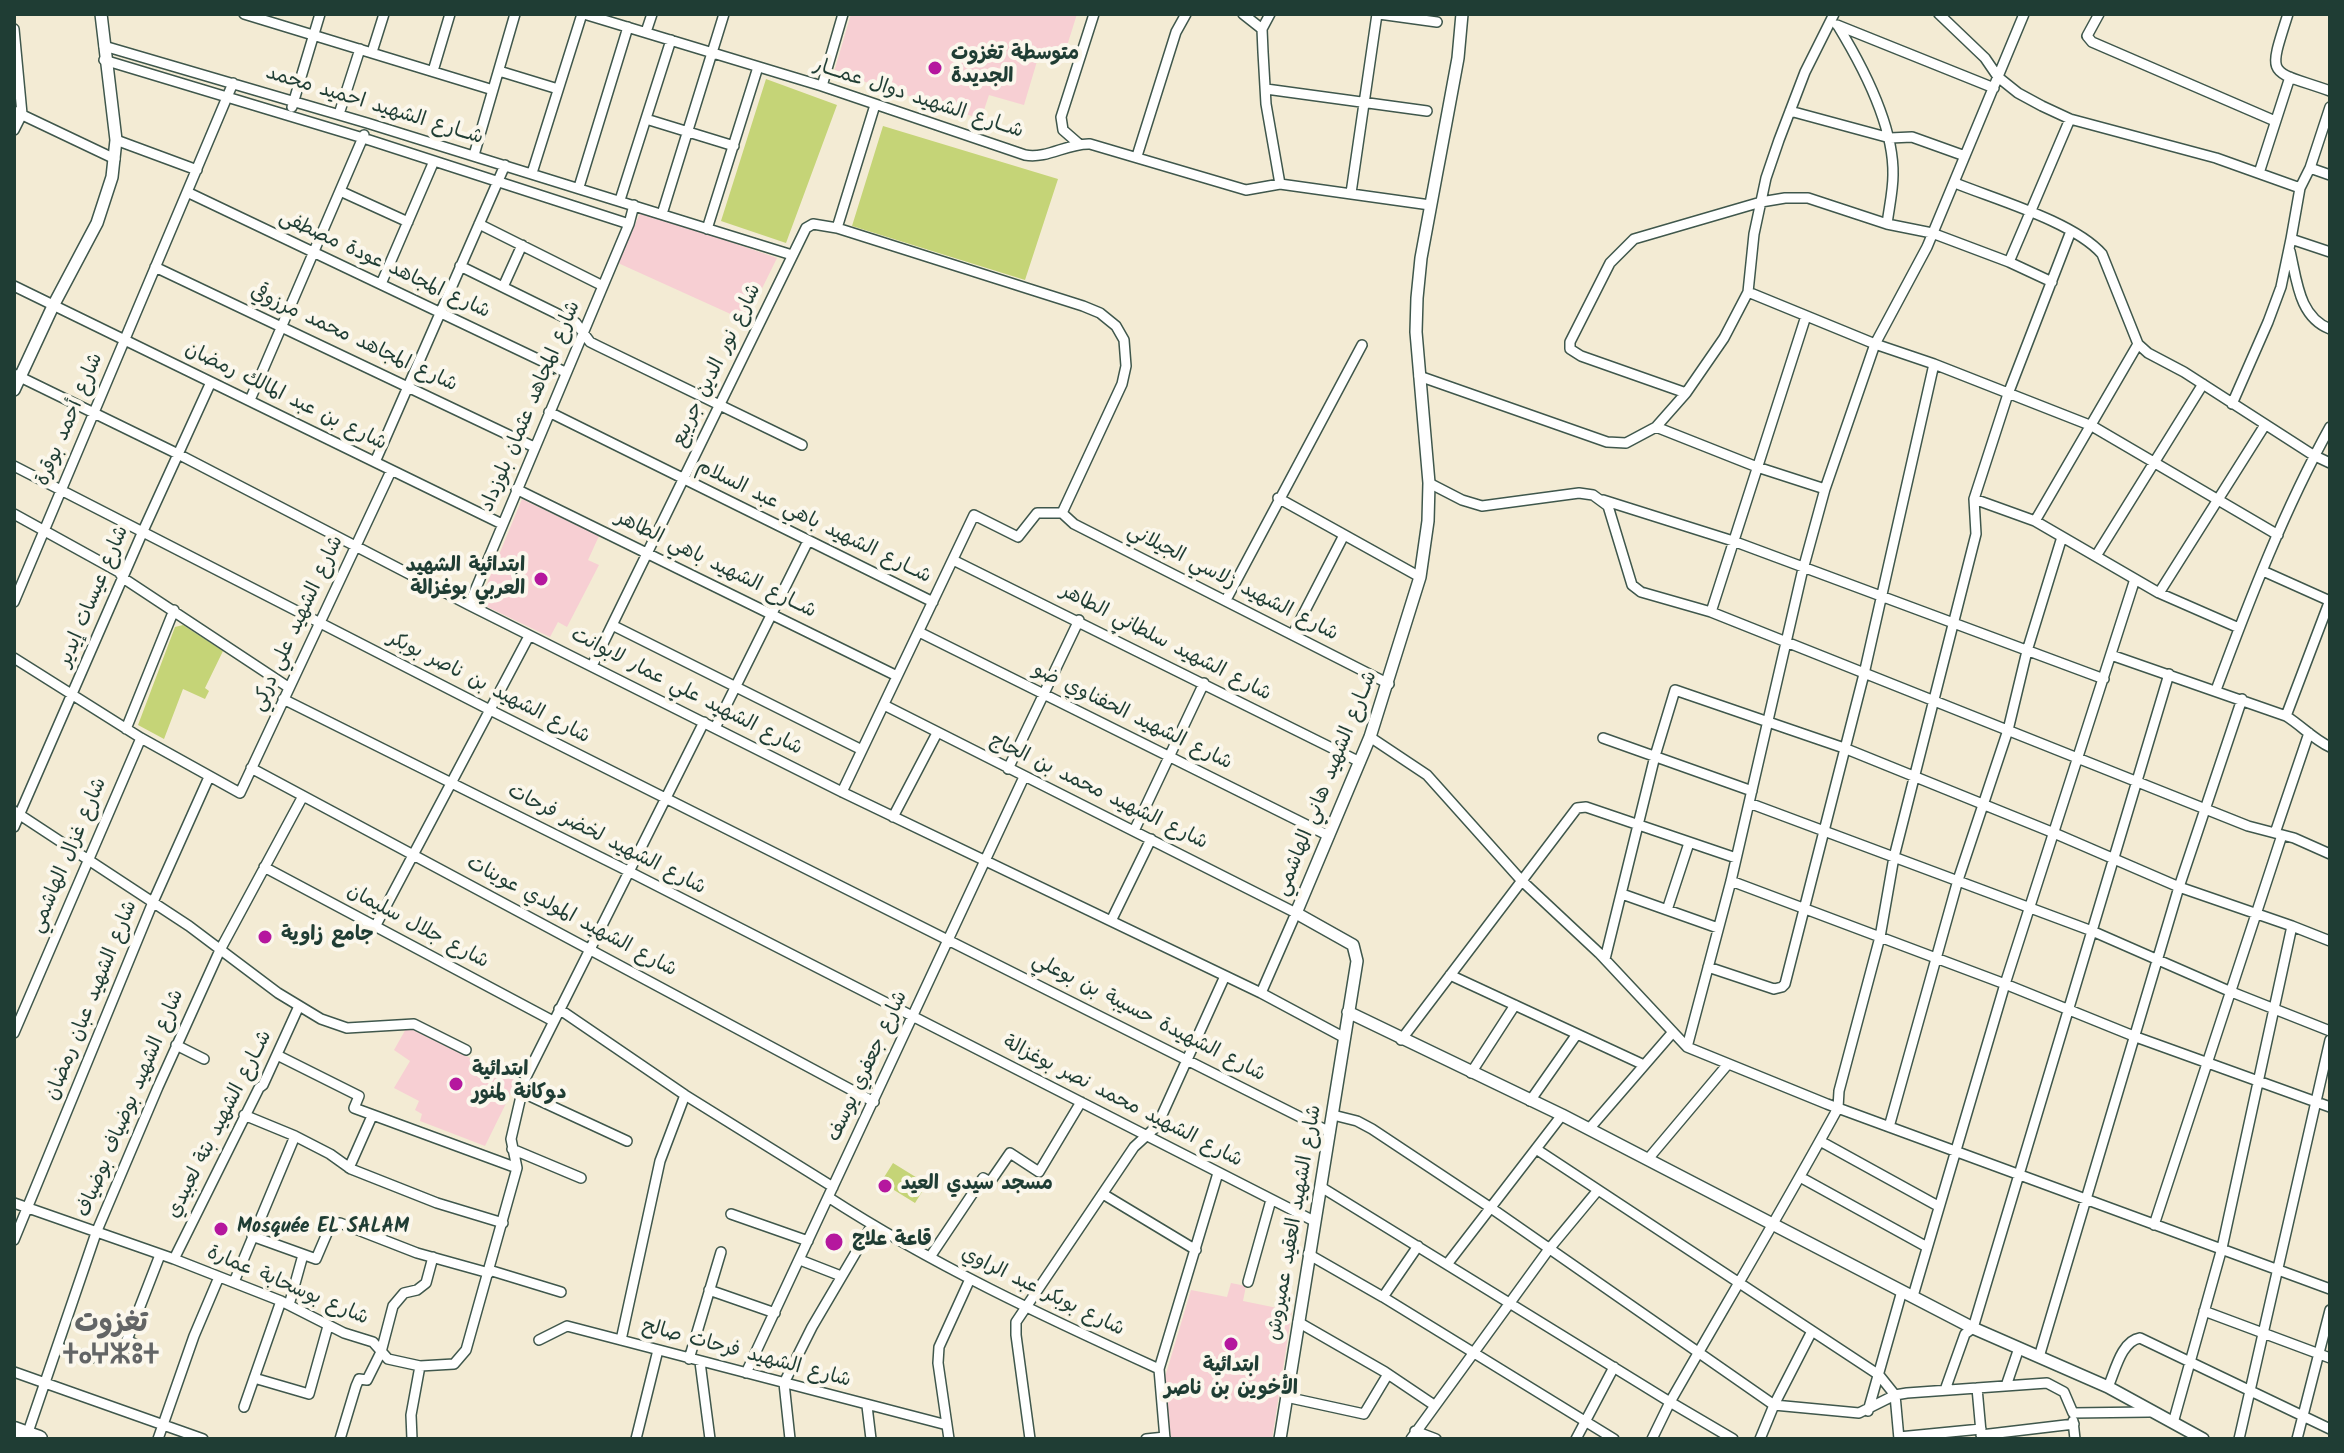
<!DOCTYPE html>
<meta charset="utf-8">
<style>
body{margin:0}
#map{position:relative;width:2344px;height:1453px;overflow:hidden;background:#f3ebd4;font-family:Kalam,sans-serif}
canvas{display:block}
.frame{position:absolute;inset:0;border:16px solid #1f3d34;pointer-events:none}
</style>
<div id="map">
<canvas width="2344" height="1453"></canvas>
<div class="frame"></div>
</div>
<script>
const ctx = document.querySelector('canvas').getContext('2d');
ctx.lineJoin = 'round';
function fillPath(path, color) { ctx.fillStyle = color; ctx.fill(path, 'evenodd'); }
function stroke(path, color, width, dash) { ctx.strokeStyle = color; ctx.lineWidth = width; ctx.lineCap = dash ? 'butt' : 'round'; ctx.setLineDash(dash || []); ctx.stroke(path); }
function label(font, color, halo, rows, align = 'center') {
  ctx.font = font + ' Kalam,"Playpen Sans Arabic","Noto Sans Tifinagh",sans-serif'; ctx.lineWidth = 8; ctx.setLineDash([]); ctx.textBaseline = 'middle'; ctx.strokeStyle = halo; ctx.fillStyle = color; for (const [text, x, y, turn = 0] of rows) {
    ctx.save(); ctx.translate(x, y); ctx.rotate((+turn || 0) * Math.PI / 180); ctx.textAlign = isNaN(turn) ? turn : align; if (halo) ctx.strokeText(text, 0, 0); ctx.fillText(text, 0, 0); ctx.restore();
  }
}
fillPath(new Path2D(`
 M851,14H1077L1061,65L1038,58L1024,105L989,95L981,119L834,72Z
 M641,211L777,258L746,321L618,263Z
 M522,499L599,536L588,560L599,565L567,627L558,622L550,637L479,603Z
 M407,1027L517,1081L485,1146L420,1121L422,1114L415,1110L419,1101L394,1088L410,1061L394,1050Z
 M1231,1283L1246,1286L1243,1301L1292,1311L1272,1439H1171L1165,1377L1191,1290L1227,1297Z`), '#f7cfd3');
fillPath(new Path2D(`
 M766,79L837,105L786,243L721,221Z
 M883,126L1058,179L1025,280L852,226Z
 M183,625L223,651L205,688L209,691L205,699L183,689L164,739L138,725L175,627Z
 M893,1163L927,1184L915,1203L881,1182Z`), '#c5d477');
const minor = new Path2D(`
 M244,14L493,90
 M584,14L822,86L1025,155C1048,159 1067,143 1090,144L1246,190L1280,184L1430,205
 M1243,14L1262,29
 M1270,14L1262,29L1263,52L1266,104L1280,184
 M1379,14L1437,22
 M1939,14L1985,58L1998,77L2018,93L2042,106L2070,119L2216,158L2300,188
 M2099,14L2087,36L2092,42L2275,121
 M2288,14C2267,80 2268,69 2330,91
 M1837,25L1994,88
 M1838,26C1863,67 1894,126 1893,175C1893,191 1889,208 1887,224
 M14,29L22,114L14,130
 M646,32L652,14
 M104,46L367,123L792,255
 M372,52L384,14
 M104,60L363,138L629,224
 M433,71L450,14
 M499,71L558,89
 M822,86L843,14
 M1266,89L1427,111
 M292,107L320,14
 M2330,107L2310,168L2300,188L2291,239L2330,252
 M14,111L115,159
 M1790,111L1890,138L1912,137L1965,156
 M339,114L360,49
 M646,119L734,146
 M116,140L197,170
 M1079,144L1063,130L1061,117L1094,14
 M474,155L515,14
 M1137,156L1176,32L1186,14
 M2310,168L2330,175
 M532,173L582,14
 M2259,173L2290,77
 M1955,183C1997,200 2074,222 2102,254L2138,344L2148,353L2184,372L2313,455L2330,463
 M579,187L628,27
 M340,191L408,222
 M187,192L565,372
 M1351,193L1377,14
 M620,200L671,40
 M662,214L724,14
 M479,224L603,286
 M837,228L1083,306L1100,313L1116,326L1124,340L1126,366L1122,384L1062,513
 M707,229L758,67
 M2290,251C2297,281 2299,317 2330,329
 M2009,262L2070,119
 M460,266L576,323L590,342L598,346L802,445
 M155,267L534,447
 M381,284L434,161
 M14,286L502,524
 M503,287L522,245
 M1748,292L1875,344L1934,364L2092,426L2278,535
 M14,374L178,454L469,605L842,792L1261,993L1345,1038
 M1419,376L1607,442L1626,443L1656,427L1686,393L1724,338L1748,292L1754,234L1766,178L1779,140L1805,72L1834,14
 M1686,393L1581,356L1570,349V342L1610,263L1634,239L1761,202L1785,198H1808L1887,224L1932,233L2009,262L2052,282
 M250,400L364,135
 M2232,404L2268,322L2281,287L2291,239
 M549,412L933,602
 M1656,427L1757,467L1825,489
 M375,462L505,165
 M14,466L490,710L1330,1132
 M1429,483L1462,500L1482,506L1579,493L1593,495L1608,506L1632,585L1641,592L1711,612L2248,826L2294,838L2330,854
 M516,489L897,676
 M1278,498L1420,577
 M1974,499L2035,521L2159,593L2239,628
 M1603,500L1733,541L2104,679
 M1062,513L1074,524L1389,684
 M14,514L119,572L123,578L288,687
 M2035,521L2138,344
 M2096,556L2203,384
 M953,560L1360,762
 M2263,571L2330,601
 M2159,593L2265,425
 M1226,600L1362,345
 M14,602L233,83
 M469,605L629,224L634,205
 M1711,612L1806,316
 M612,625L862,750
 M919,632L1329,836
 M1293,634L1344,535
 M2111,655L2286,716C2302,726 2313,739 2330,747
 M14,658L141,738L240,793L391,471
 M592,666L806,228L813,224L837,228L875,105
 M2216,690C2249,601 2284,510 2330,427
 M283,699L628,871L1314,1221
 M884,705L1296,913L1261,993
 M2286,716L2330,600
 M715,728L808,541
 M126,729L174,610
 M1370,737L1427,775L1521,880L1599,953L1687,1047L1827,1104L2330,1289
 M1603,738L1752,791
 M251,768L874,1102
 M1008,769L1079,620
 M842,792L974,515L1018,537L1037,513H1062
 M1749,803L2092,931L2229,991L2330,1031
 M14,811L189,926L278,993L321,1019L347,1028L414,1024L466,1050
 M893,817L937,733
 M14,827L143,531L211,382
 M1134,831L1204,683
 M2275,833L2309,733
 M264,867L553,1021
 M1731,881L2005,984L2136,1037L2330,1107
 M1622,894L1718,928
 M1667,910L1689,843
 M1111,921L1151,839
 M376,925L529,636
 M1605,959L1655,756L1675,690L1844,748L2054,833L2179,887L2242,699
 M1708,967L1774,989L1782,987L1785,984L1864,674L1934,364
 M1450,975L1644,1065
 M559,1009L685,1095L833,1187
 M14,1033L141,738
 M1401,1040L1577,808L1586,807L1736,858
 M176,1045L204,1059
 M1687,1047L1731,881L1802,573L1825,489L1875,344L1927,247L2024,14
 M277,1055L359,1096L354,1108L517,1168
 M1471,1073L1515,1005
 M521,1092L627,1141
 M1530,1101L1577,1034
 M244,1115L295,1136L330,1154L351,1169L437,1203L503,1223
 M1333,1115L1357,1121L1372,1129L1491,1208L1774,1405L1812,1331
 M1889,1127L1958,880L2008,730L2027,651L2062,537
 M1589,1129L1673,1032
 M1820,1141L1938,1206
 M512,1149L581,1178
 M1536,1149L1879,1375L1895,1395L1899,1439
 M1648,1159L1728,1064
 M349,1168L372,1116
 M1800,1177L1927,1247
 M1321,1187L1670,1402C1726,1304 1784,1207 1838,1108L1839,1091L1880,937L1894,857L1976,534L1974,499L2008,394L2071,231
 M1103,1194L1196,1250
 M828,1197C933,1265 1045,1317 1159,1369
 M14,1203L174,1259L281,1301L344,1333L373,1342L388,1359L420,1366L454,1364L466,1350L517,1168L511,1139L525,1079L704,722
 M731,1214L808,1241
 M2154,1225L2282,835
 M252,1236L316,1259L331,1224L340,1223L417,1253L489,1273
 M14,1240L153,902L209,777
 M1308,1254L1383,1297L1614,1439
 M930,1257L983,1178L990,1182L1010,1153L1039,1172L1081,1102
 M174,1259L259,1088L263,1085L299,1006
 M800,1260L841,1276
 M1448,1263L1562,1115
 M489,1270L561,1292
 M234,1282L295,1136
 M1248,1282L1271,1200
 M709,1290L775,1313
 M1913,1296L2005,984L2135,579
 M1383,1297L1418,1246
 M289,1305L303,1255
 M2204,1311L2330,1358
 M1298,1322L1385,1372L1434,1405
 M539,1340L567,1326L947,1425
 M621,1340L660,1161L685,1095
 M57,1347L92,1358
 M133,1351L135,1344L127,1340L160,1255
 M2039,1357L2179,887L2292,926
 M689,1359L721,1252
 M700,1362L710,1439
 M14,1372L203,1439
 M746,1373L1024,777
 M254,1378L309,1394L328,1326
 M2006,1386L2019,1348
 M2108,1387C2115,1372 2121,1341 2140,1338L2330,1429
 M1977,1388L1981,1432
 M1945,1390L1965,1334L1973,1328L2169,674
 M1286,1397L1364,1414L1388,1374
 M867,1406L871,1439
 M244,1407L281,1301
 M1868,1411L1902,1291
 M2073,1421L2075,1439
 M2173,1423L2222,1248L2292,926L2330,941
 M1415,1431L1436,1439
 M1981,1435L2074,1424
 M1899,1437L1981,1429
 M26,1438L96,1233L158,1087L220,950L303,796
 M158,1439L194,1336L219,1277
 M340,1439L356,1386L359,1379L367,1380L381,1352L393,1306L404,1293L417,1290L426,1283L433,1257
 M412,1439L411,1415L420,1366
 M636,1439L658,1350
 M790,1439L784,1383L812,1327L872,1225
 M949,1439L938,1363L939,1347L970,1279
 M1030,1439L1016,1335V1322L1134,1147L1157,1126L1225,976
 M1146,1439L1165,1437
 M1165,1439L1159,1369L1218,1173
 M1411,1439L1549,1249L1598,1190
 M1576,1439L1614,1367
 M1652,1439L1670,1402L1733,1439
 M1760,1439L1774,1405L1859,1413L1895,1395L1907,1393L2047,1383L2064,1392L2073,1413L2149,1412
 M2239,1439L2330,1040
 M2297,1439L2330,1310`);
const tertiary = new Path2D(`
 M14,390L53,306L97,223L112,177L116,140L101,14
 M1348,1012L1562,1115L1973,1328L2108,1387L2203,1439
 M1280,1439L1357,961L1353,945L1296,913L1370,737L1420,577L1428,521L1429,483L1416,332L1417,298L1421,258L1458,58L1462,14`);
const trunk = new Path2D(`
 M14,1430L39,1439`);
stroke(minor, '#3f574c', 12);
stroke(tertiary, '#3f574c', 14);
stroke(trunk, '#3f574c', 19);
stroke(minor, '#fff', 9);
stroke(tertiary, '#fff', 11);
stroke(trunk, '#fff', 16);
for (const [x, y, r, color] of [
 [935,68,8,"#b5179e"],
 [541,579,8,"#b5179e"],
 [265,937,8,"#b5179e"],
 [456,1084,8,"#b5179e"],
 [885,1186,8,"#b5179e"],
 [221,1229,8,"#b5179e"],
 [834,1242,10,"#b5179e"],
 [1231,1344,8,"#b5179e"]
]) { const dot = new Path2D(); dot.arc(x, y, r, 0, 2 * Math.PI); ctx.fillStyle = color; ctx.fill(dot); stroke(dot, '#fbf7ec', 3); }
label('bold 20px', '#1f3d34', '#fbf7ec', [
 ["متوسطة تغزوت",951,56],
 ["الجديدة",951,79],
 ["ابتدائية الشهيد",525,568,"right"],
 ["العربي بوغزالة",525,591,"right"],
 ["جامع زاوية",281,937],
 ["ابتدائية",472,1072],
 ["دوكانة لمنور",472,1095],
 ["مسجد سيدي العيد",901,1186],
 ["Mosquée EL SALAM",237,1229],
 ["قاعة علاج",852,1242],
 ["ابتدائية",1231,1368,"center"],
 ["الأخوين بن ناصر",1231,1391,"center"]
], 'left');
label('20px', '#1f3d34', '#fbf7ec', [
 ["شــارع الشهيد دوال عمـــار",918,100,18],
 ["شــارع الشهيد احميد محمد",374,107,17],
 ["شارع المجاهد عودة مصطفى",384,266,25],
 ["شارع المجاهد محمد مرزوقي",353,340,25],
 ["شارع نور الدين جريبع",718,366,-64],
 ["شارع بن عبد المالك رمضان",285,398,26],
 ["شارع المجاهد عثمان بلوزداد",532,407,-67],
 ["شارع أحمد بوقرة",71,420,-67],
 ["شــارع الشهيد باهي عبد السلام",813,523,26],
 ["شــارع الشهيد باهي الطاهر",715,566,26],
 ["شارع الشهيد زلاسي الجيلاني",1232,584,27],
 ["شارع عيسات إيدير",95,597,-67],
 ["شارع الشهيد علي دركي",299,624,-65],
 ["شارع الشهيد سلطاني الطاهر",1165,644,27],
 ["شارع الشهيد بن ناصر بوبكر",488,689,27],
 ["شارع الشهيد علي عمار لابوانت",686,693,27],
 ["شارع الشهيد الحفناوي ضو",1132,718,26],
 ["شــارع الشهيد هاني الهاشمي",1328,784,-68],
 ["شارع الشهيد محمد بن الحاج",1098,793,26],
 ["شارع الشهيد لخضر فرحات",606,841,27],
 ["شارع غزال الهاشمي",70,856,-67],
 ["شارع الشهيد المولدي عوينات",571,918,28],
 ["شارع جلال سليمان",417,928,28],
 ["شارع الشهيد عبان رمضان",93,1001,-68],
 ["شارع الشهيدة حسيبة بن بوعلي",1148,1019,27],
 ["شارع جعفري يوسف",869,1067,-65],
 ["شارع الشهيد محمد نصر بوغزالة",1122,1103,27],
 ["شارع الشهيد بوضياف بوضياف",132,1104,-67],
 ["شــارع الشهيد بتة لعبيدي",221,1125,-63],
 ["شارع الشهيد العقيد عميروش",1296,1223,-80],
 ["شارع بوسحابة عمارة",287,1287,23],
 ["شارع بوبكر عبد الراوي",1042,1293,26],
 ["شارع الشهيد فرحات صالح",746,1355,15]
]);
label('bold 28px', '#636566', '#fbf7ec', [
 ["تغزوت",111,1326],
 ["ⵜⴰⵖⵣⵓⵜ",111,1358]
]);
</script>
